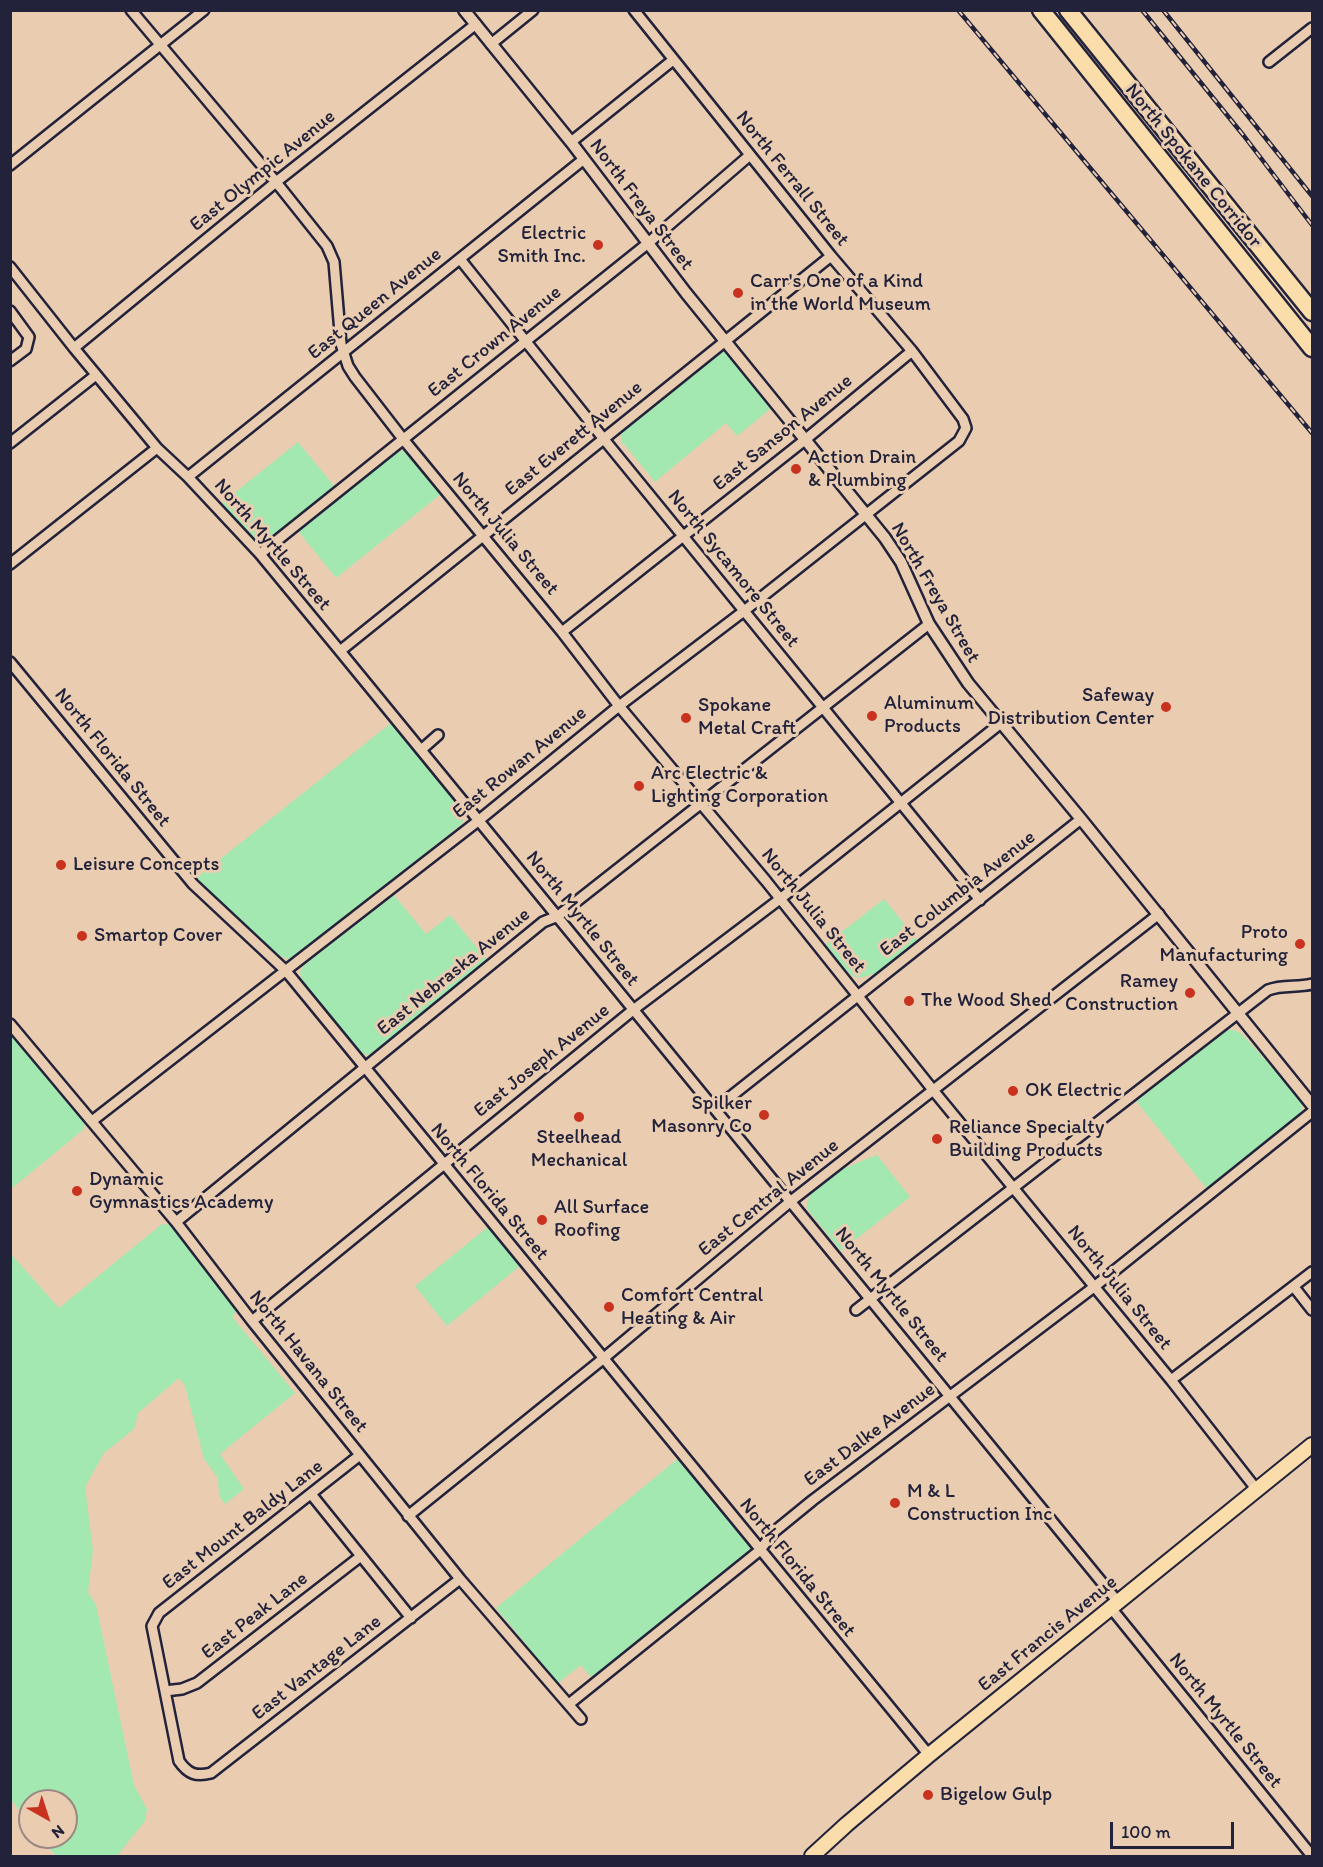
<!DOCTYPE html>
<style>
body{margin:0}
#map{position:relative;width:1323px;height:1867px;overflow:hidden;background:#eacdb1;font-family:Itim,sans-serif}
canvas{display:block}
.frame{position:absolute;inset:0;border:12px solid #22223b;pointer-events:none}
.north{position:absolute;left:18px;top:1789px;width:60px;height:60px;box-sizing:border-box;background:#eacdb1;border:2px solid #9a8982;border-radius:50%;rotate:141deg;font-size:16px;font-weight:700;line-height:24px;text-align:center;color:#22223b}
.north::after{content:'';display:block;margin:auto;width:21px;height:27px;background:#c8321e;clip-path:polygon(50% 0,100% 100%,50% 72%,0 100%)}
.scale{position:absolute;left:1110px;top:1822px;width:124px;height:27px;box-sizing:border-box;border:3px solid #22223b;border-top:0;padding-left:8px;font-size:18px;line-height:21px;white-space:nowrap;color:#22223b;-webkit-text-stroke:4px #eacdb1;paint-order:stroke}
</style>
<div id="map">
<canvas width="1323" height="1867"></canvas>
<div class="frame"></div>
<div class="north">N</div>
<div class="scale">100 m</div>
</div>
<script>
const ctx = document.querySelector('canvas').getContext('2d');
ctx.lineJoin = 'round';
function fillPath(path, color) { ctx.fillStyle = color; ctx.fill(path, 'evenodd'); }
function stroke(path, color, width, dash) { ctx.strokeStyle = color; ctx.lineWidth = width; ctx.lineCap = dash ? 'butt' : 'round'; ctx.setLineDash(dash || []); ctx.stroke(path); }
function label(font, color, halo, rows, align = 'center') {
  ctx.font = font + ' Itim,sans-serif'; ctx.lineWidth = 6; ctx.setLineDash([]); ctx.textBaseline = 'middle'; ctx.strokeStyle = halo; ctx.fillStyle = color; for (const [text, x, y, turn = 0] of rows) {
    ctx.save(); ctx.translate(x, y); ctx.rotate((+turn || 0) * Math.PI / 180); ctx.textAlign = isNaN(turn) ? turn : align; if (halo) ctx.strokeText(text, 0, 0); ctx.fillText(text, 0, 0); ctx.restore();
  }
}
fillPath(new Path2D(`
 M720,352H725L730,354L774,406L737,436L726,423L655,482L624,444H621V433Z
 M298,442L335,487L264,545L257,544L222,503Z
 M403,451L407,452L441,494L336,578L298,531L396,452Z
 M391,723L462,810L464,817L462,824L294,957L288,959L279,955L194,880Z
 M394,895L426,934L450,915L487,960L372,1054L367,1055L360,1052L303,982L300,973L303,966Z
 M884,899L920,943C906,953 866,988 850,974C841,966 833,954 826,944Z
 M10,1028L85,1119L84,1129L11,1189Z
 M1227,1030H1234L1242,1034L1303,1102L1301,1114L1207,1189L1136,1101Z
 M877,1155L910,1197L841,1251L807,1209C804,1182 856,1163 877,1155Z
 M162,1224L172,1225L238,1304L233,1318L295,1393L220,1454L244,1489L225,1504L219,1496L218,1478L204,1459L185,1386L179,1378L138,1413L134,1429L104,1453L85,1487L93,1551L88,1592L96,1605L134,1785L147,1809L145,1821L117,1856H56L40,1837H66V1801H30V1824L11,1800L10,1253L59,1308Z
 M489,1226L521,1265L447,1326L415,1286Z
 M680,1457L752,1545V1550L593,1680L581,1665L558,1683L496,1608Z`), '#a3e7b1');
const minor = new Path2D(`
 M131,10L276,182L327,246L334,262L341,344L348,366L355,377L403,439L562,632L619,706L766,881L933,1090L1171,1380L1257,1490
 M491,44L533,10
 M1269,62L1312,28
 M571,142L673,60
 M10,165L204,10
 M460,259L603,438L980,900
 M10,267L74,348L157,448L188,477L260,554L340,651L1118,1602
 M10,311L29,337L26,349L10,361
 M74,348L276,182L476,24
 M10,443L96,375
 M188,477L584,159
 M260,554L647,244L750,155
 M10,564L157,448
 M562,632L806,439L912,351
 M340,651L831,256
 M10,662L193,884L286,971L929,1755
 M421,750L438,735
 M10,1024L176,1222L252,1321L460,1579L581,1719
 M715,1109L1081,819
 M92,1121L478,821L619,706L744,611L959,441L966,428L963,419L912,351L831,256L634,10
 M176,1222L543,922L558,916L929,624
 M1294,1287L1312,1310
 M856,1310L1268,990C1283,984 1297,988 1312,984
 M252,1321L633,1010L780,899L1001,723
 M1171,1380L1312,1272
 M360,1455L159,1613L152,1626L179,1761C188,1774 196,1777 211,1773L460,1579
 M311,1494L411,1618
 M408,1516L604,1358L791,1201L1159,914
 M1111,1608L1312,1856
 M165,1691L182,1689L197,1683L361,1556
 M569,1704L759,1551L775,1531L813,1500L1094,1287L1312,1112`);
const tertiary = new Path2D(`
 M464,10L571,142L686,293L885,538L901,562L929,624L968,683L1081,819L1312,1105`);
const primary = new Path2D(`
 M812,1856L847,1824L929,1755L1312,1445`);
const motorway = new Path2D(`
 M1041,10L1312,348
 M1068,10L1312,312`);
stroke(minor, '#22223b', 14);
stroke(tertiary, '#22223b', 15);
stroke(primary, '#22223b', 18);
stroke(motorway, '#22223b', 21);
stroke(minor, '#eacdb1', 9);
stroke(tertiary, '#eacdb1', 10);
stroke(primary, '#faddab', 14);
stroke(motorway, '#faddab', 16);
const rail = new Path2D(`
 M958,10L1312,433
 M1142,10L1244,136L1312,225
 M1163,10L1312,196`);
stroke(rail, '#22223b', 4.5);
stroke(rail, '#eacdb1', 2, [7]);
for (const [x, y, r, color] of [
 [598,245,6,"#c8321e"],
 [738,293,6,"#c8321e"],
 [796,469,6,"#c8321e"],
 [1166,707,6,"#c8321e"],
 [872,716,6,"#c8321e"],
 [686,718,6,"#c8321e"],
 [639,786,6,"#c8321e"],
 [61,865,6,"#c8321e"],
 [82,936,6,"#c8321e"],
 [1300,944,6,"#c8321e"],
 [1190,993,6,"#c8321e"],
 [909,1001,6,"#c8321e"],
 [1013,1091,6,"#c8321e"],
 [764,1115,6,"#c8321e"],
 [579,1117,6,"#c8321e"],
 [937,1139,6,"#c8321e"],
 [77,1191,6,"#c8321e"],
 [542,1220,6,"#c8321e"],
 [609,1307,6,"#c8321e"],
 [895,1503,6,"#c8321e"],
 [928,1795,6,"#c8321e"]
]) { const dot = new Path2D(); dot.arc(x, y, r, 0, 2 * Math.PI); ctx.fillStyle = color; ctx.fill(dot); stroke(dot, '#eacdb1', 2); }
label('20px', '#22223b', '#eacdb1', [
 ["North Spokane Corridor",1193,166,51],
 ["East Olympic Avenue",263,171,-39],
 ["North Ferrall Street",792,179,51],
 ["North Freya Street",641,205,53],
 ["East Queen Avenue",375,304,-39],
 ["East Crown Avenue",495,342,-39],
 ["East Sanson Avenue",783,433,-39],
 ["East Everett Avenue",574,439,-39],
 ["North Julia Street",505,534,50],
 ["North Myrtle Street",272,545,49],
 ["North Sycamore Street",733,569,51],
 ["North Freya Street",935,593,60],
 ["North Florida Street",112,758,51],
 ["East Rowan Avenue",520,763,-39],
 ["East Columbia Avenue",958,894,-38],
 ["North Julia Street",813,911,51],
 ["North Myrtle Street",582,919,51],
 ["East Nebraska Avenue",454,972,-39],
 ["East Joseph Avenue",542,1061,-39],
 ["North Florida Street",489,1192,50],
 ["East Central Avenue",769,1198,-39],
 ["North Julia Street",1119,1288,51],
 ["North Myrtle Street",891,1295,51],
 ["North Havana Street",308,1362,51],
 ["East Dalke Avenue",870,1435,-37],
 ["East Mount Baldy Lane",243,1525,-38],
 ["North Florida Street",797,1568,51],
 ["East Peak Lane",255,1616,-38],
 ["East Francis Avenue",1048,1634,-39],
 ["East Vantage Lane",317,1668,-38],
 ["North Myrtle Street",1225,1721,51]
]);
label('20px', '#22223b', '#eacdb1', [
 ["Electric",586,234,"right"],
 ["Smith Inc.",586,257,"right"],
 ["Carr's One of a Kind",750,282],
 ["in the World Museum",750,305],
 ["Action Drain",808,458],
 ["& Plumbing",808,481],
 ["Safeway",1154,696,"right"],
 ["Distribution Center",1154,719,"right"],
 ["Aluminum",884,704],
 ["Products",884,727],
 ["Spokane",698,706],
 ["Metal Craft",698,729],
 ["Arc Electric &",651,774],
 ["Lighting Corporation",651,797],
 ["Leisure Concepts",73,865],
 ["Proto",1288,933,"right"],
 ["Manufacturing",1288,956,"right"],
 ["Smartop Cover",94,936],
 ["Ramey",1178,982,"right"],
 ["Construction",1178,1005,"right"],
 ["The Wood Shed",921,1001],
 ["OK Electric",1025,1091],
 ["Spilker",752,1104,"right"],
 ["Masonry Co",752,1127,"right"],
 ["Reliance Specialty",949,1128],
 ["Building Products",949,1151],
 ["Steelhead",579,1138,"center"],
 ["Mechanical",579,1161,"center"],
 ["Dynamic",89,1180],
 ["Gymnastics Academy",89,1203],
 ["All Surface",554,1208],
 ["Roofing",554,1231],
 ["Comfort Central",621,1296],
 ["Heating & Air",621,1319],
 ["M & L",907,1492],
 ["Construction Inc",907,1515],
 ["Bigelow Gulp",940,1795]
], 'left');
</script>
